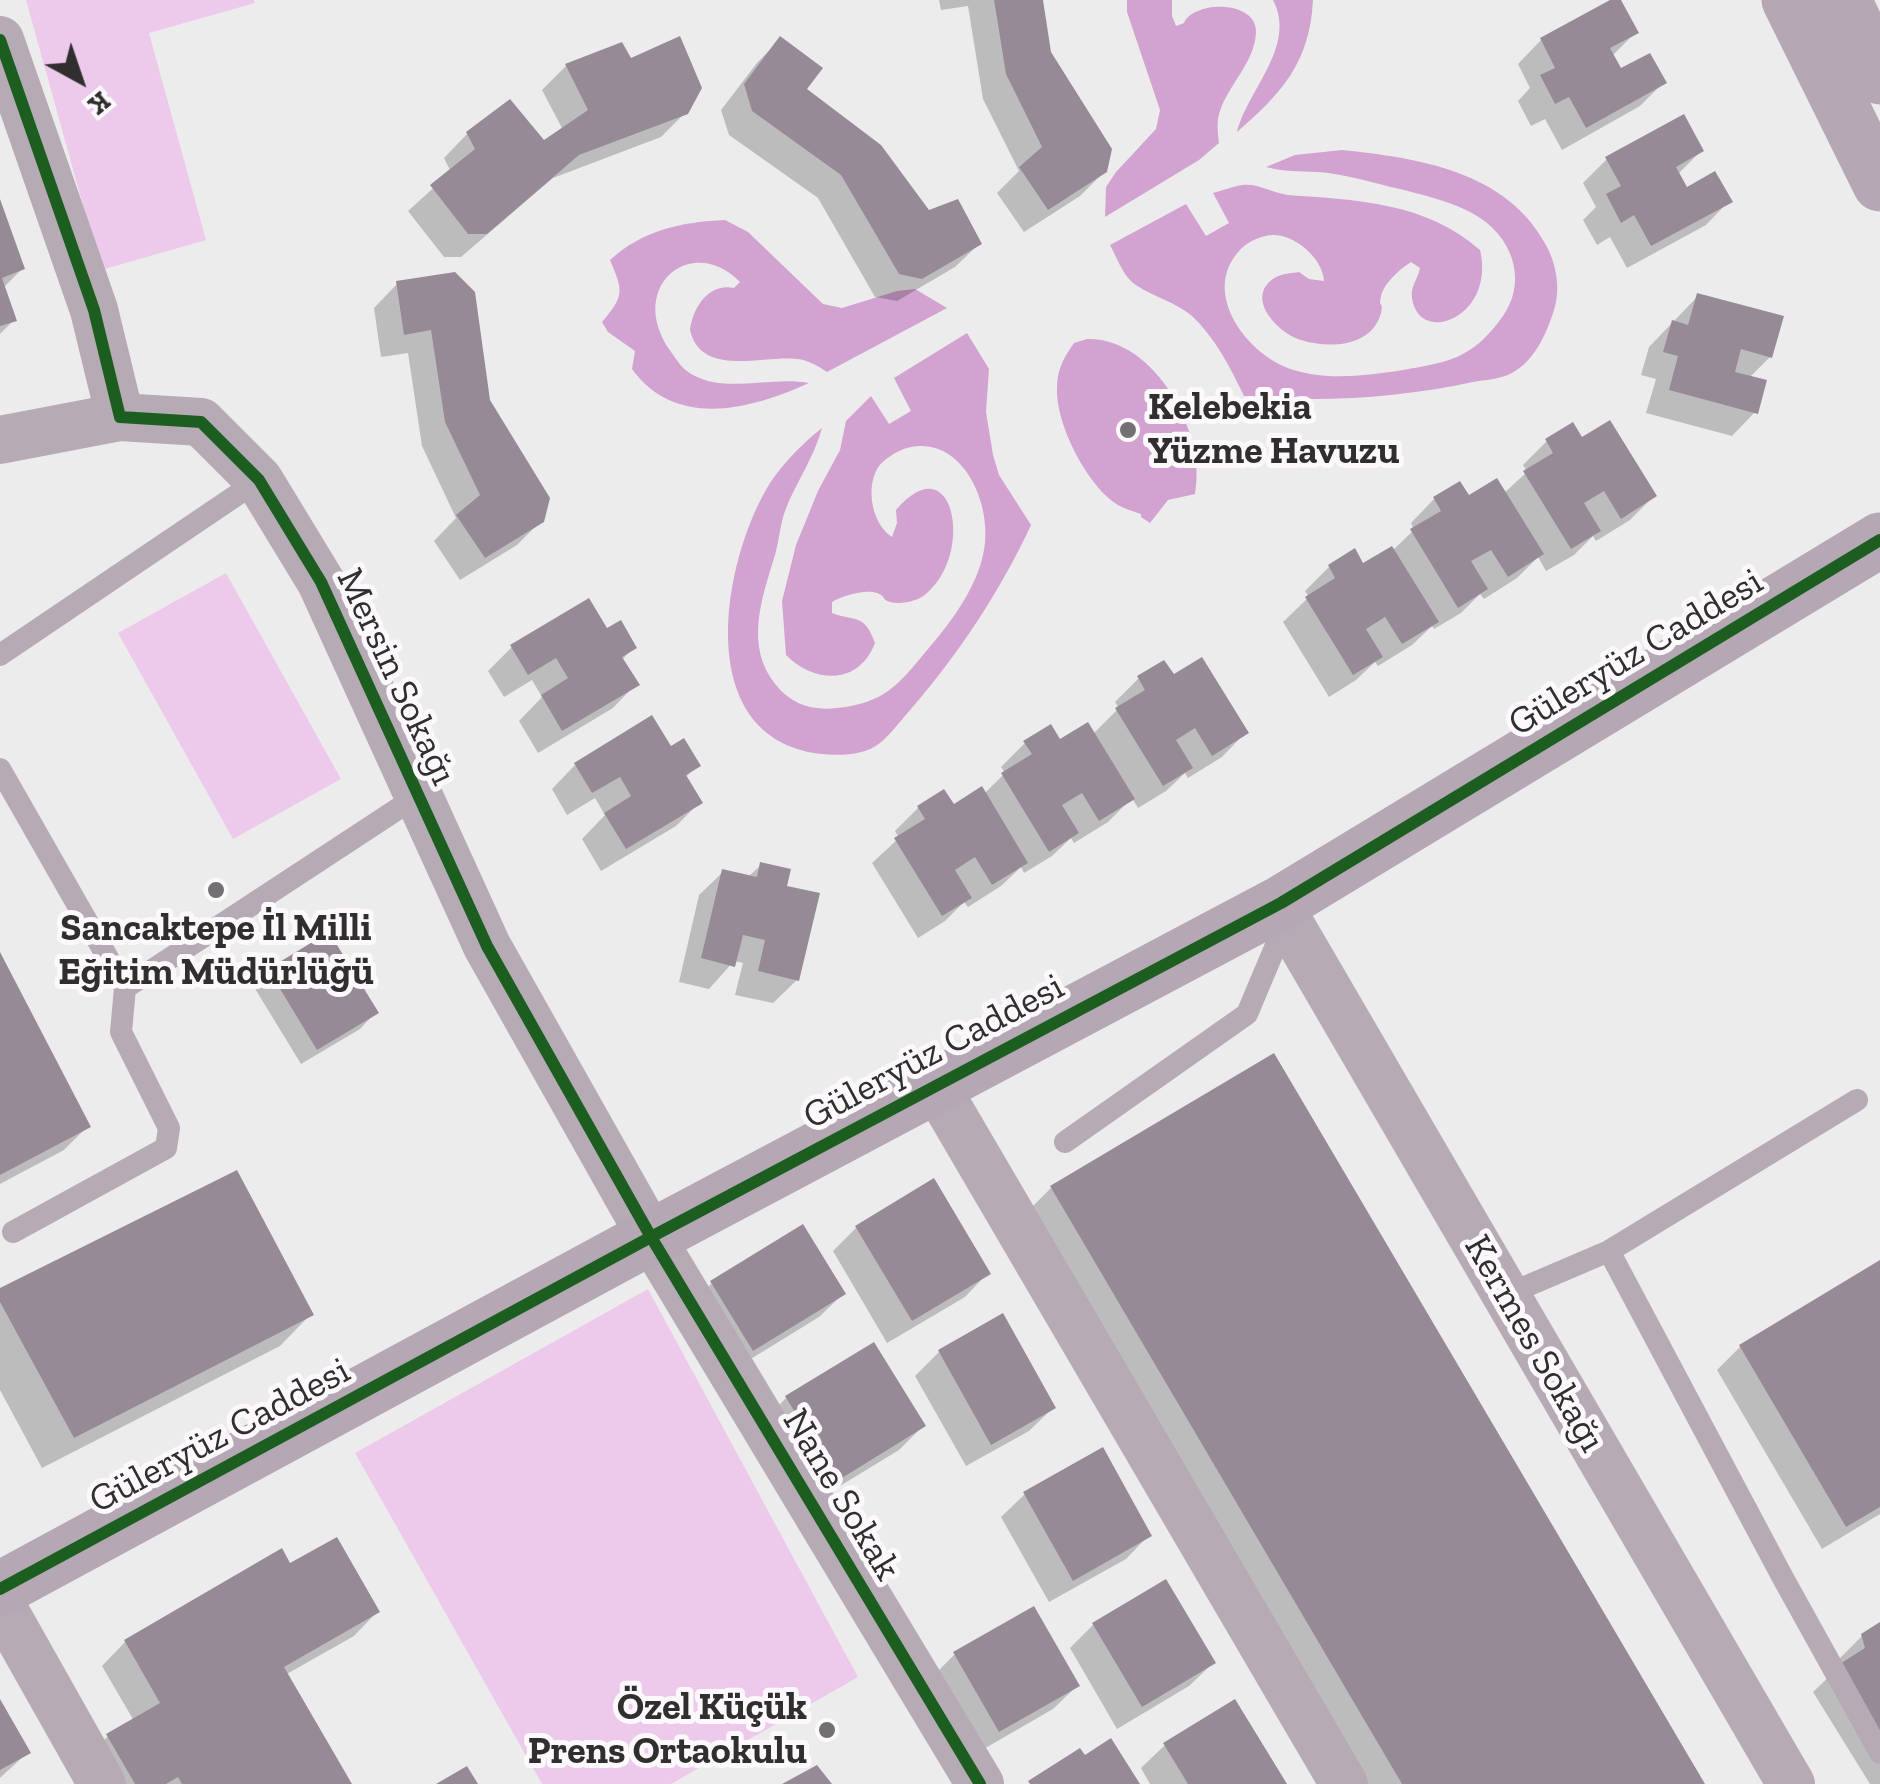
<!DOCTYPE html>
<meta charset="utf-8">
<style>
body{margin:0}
#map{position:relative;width:1880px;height:1784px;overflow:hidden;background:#edeced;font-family:"Zilla Slab",serif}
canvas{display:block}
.north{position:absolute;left:30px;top:30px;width:100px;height:100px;-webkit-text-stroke:8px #fcf8fb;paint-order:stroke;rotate:140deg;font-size:28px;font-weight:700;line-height:40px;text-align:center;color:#302e2f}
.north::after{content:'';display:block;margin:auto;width:35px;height:45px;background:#302e2f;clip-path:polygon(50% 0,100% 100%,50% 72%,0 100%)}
</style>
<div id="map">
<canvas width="1880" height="1784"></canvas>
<div class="north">K</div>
</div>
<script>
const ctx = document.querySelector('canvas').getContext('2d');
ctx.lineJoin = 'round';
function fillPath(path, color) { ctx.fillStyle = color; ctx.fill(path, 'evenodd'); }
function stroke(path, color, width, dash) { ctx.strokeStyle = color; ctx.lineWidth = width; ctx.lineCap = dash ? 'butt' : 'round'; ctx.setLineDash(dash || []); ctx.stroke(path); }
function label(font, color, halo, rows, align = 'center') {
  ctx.font = font + ' "Zilla Slab",serif'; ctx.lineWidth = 10; ctx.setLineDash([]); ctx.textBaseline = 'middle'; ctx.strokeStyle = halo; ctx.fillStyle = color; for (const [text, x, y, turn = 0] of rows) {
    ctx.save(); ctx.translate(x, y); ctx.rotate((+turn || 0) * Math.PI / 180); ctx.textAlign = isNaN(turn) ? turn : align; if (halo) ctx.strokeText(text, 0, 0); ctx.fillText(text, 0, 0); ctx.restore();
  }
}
fillPath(new Path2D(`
 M26,0H254L255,3L149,33L206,240L101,270Z
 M226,573L341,779L233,839L118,633Z
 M648,1289L858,1677L671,1784H542L355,1453Z`), '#edcaeb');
fillPath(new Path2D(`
 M1127,0H1172V16L1176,26L1184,23C1194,0 1257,0 1256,32C1255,62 1229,84 1220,111C1216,122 1218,133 1219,143L1199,160L1105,217L1106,187L1116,172L1156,129L1160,110L1127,12Z
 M1273,0H1313C1310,62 1282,93 1237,132C1248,89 1297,46 1273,0Z
 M1342,150C1418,158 1508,171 1547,247C1557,266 1561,292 1553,313C1546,335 1533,363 1510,374C1500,379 1484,380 1473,382C1399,398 1319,403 1244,396C1230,367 1216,339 1192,316C1175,301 1142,293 1130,280C1122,272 1116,256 1110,245L1186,204L1206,236L1229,223L1213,193C1222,191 1233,186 1243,185C1256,183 1274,193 1288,195C1357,200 1425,202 1480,250C1496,317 1419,347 1412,298C1410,287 1418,279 1420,268L1411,262C1400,269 1383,284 1381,297C1378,308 1384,301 1381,313C1372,347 1329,349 1301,340C1277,333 1243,296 1276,277C1282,274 1292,273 1299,272L1309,279L1324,281C1323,259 1296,235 1273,235C1262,235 1247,242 1240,250C1202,290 1242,347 1283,366C1319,382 1365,376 1403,370C1448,362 1471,359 1500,320C1515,301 1519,279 1511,256C1494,210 1442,200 1400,189C1372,183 1347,174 1318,172C1299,171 1284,172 1266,167L1295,155Z
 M725,220L748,232L823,304L842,308L897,291L915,289L947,308L827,372C818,366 808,360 797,359C763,355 701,378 690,330C693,308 708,283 734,288L740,282C692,233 627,286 669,349C676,359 683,371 695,376C728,393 773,376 809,383C752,409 676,430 632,369L635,351L608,332L602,322C625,295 623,291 610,260C643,230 681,222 725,220Z
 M967,333L989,369L986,412L993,455L999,475L1031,525C1001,590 958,655 911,709C901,720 891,734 880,743C863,757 834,756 814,753C691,732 723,559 770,483C785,461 802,444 822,428C814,458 796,482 785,511C780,525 779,541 775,555C762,598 744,646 776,685C791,704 812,711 837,708C885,703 898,685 928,649C953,620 981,582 985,543C990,499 960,434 907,448C897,451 883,459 877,469C866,489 872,524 892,537L897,523L896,510C953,443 975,552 927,593C919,601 901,605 890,602C881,599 886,596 877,593C864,589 843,596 832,602V613C856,622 864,613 875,643C859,685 815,684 786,655L782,601L796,545L818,491L840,450L846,421L871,396L889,424L911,411L894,378Z
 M1087,339C1155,337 1207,434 1195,494L1168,500L1150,523L1141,517V514C1133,511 1125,509 1118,505C1087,486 1055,423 1057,387C1057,370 1064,357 1074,343Z`), '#d2a2d0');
fillPath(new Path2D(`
 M939,0H1040L1048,53L1105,171L1080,196L1024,232L997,193L1019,171L983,99L968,6L941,10Z
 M1615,0H1619L1636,32L1612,56L1620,72L1663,83L1640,106L1562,150L1545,119L1531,126L1518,101L1530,88L1518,64L1541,40Z
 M780,39L803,90L928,213L979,244L955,267L897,301L875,297L818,198L729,135L721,110L757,63Z
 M621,45L630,61L686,112L661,137L553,178L461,257H444L408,211L451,172L444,158L467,134L543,144L563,130L542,90L566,66Z
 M1701,151L1677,175L1686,191L1729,201L1706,225L1627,268L1610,237L1597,245L1583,220L1596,207L1583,183L1607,159Z
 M0,205L22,269L3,288L14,320L0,334Z
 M397,284L487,401L542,520L517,545L460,580L434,541L456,518L422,446L408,353L381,357L374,308Z
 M1698,296L1770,357L1749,378L1755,412L1732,436L1646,413L1656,379L1641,375L1649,347Z
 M1547,441H1581L1654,496L1630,520L1596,541L1593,536L1574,555L1546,571L1538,557L1517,578L1484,599L1480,594L1461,613L1434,629L1432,626L1412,645L1378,666L1375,662L1356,680L1329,697L1283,622L1309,597L1305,591L1329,567L1363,566L1392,551L1414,530L1411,523L1434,499L1459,484L1468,499L1504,493L1527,472L1523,465Z
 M607,631L634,647L622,660L636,684L613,708L538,753L519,721L542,697L532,680L504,697L488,671L512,647Z
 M1139,678H1173L1245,733L1222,757L1188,778L1185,773L1166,791L1138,808L1132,798L1108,822L1074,843L1071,838L1052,856L1024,873L1021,867L1001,886L968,907L964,902L945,921L918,938L872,863L899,838L895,831L918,808L953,807L984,794L1005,773L1001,767L1025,743H1059L1093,734L1119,708L1115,702Z
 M651,719L670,749L698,765L685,778L700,802L676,826L601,871L582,839L605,815L595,798L567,815L552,789L575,765Z
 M761,865L784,888L797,980L773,1003L735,995L743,963L734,961L709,989L679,982L699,895L723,872L748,877Z
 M0,958L88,1126L64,1150L0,1184Z
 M270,971L375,1013L360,1029L301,1064L254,987Z
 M1051,1188L1702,1784H1353L1020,1219Z
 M856,1228L988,1273L965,1297L887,1343L833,1251Z
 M1880,1263V1514L1822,1549L1717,1370L1740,1347Z
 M712,1283L843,1294L819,1317L728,1373L688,1307Z
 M0,1291L311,1314L280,1346L42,1468L0,1390Z
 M1002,1317L1053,1408L1029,1431L966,1466L915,1376L939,1352Z
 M786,1398L923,1426L899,1450L812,1503L763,1422Z
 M1025,1494L1149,1535L1126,1559L1049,1602L1001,1517Z
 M289,1566L377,1612L354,1636L285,1675L349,1784H98L84,1760L108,1736L134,1721L102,1666L125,1642Z
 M1093,1625L1213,1663L1189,1686L1117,1729L1070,1648Z
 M1880,1625V1784H1870L1813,1692L1837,1669L1838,1660L1862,1636Z
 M955,1654L1077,1686L1053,1709L975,1754L931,1678Z
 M0,1705L28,1752L0,1778Z
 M1165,1745L1284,1784H1150L1141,1768Z`), '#0003');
fillPath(new Path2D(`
 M994,0H1043L1051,52L1112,149L1107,172L1048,210L1019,167L1042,147L1006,74Z
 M1610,0H1621L1639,33L1610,48L1621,68L1650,53L1667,83L1586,128L1569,97L1555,104L1540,75L1555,68L1540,38Z
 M680,36L702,88L688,114L579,155L487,234H468L430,185L475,149L466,132L510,99L544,140L588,110L565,64L622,42L631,58Z
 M780,36L823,68L807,89L881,145L929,210L958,199L982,244L922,279L899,274L841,175L752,111L744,84Z
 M1684,114L1704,151L1676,167L1687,187L1715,171L1733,202L1651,246L1634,215L1621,223L1606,194L1621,186L1605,157Z
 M0,199L25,269L2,278L17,321L0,326Z
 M455,272L475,292L490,400L550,498L544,522L485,558L456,515L480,495L445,422L431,330L404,335L396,281Z
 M1697,293L1784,316L1772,358L1741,349L1735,372L1767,380L1758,414L1669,390L1678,356L1663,352L1672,320L1688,325Z
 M1610,420L1657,496L1621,519L1604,491L1584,503L1601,531L1571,549L1523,471L1553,453L1545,439L1573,422L1582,437Z
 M1497,478L1544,554L1508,577L1491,550L1471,561L1488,589L1458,608L1410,529L1441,511L1433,497L1460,481L1469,495Z
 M1392,546L1439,622L1402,644L1385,617L1366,629L1383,657L1353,675L1305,597L1335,578L1328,565L1355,548L1363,563Z
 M589,598L607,628L621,620L637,648L622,657L640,685L562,731L541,695L568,678L556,658L528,675L510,645Z
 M1202,657L1249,733L1212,756L1195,728L1176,740L1193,768L1163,786L1115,708L1145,690L1137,676L1164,660L1174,674Z
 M652,715L671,746L684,738L701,766L686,775L703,803L626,849L604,813L631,796L620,777L592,793L574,763Z
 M1088,722L1135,799L1099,821L1082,793L1062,805L1079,833L1049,852L1001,773L1032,754L1023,741L1051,724L1060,739Z
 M982,786L1028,863L992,885L975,857L955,870L972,898L942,916L894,838L925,819L917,806L944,789L954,804Z
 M760,862L791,869L787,886L820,893L799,981L758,971L765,940L743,935L735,967L701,958L722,869L757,877Z
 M329,932L379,1013L317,1050L268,969Z
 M0,952L91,1127L0,1175Z
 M1274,1053L1705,1784H1402L1050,1186Z
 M237,1170L314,1315L74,1438L0,1302V1288Z
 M934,1178L991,1274L912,1321L855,1226Z
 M803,1224L846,1294L753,1351L710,1281Z
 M1880,1260V1507L1846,1527L1739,1345Z
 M1003,1313L1056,1408L991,1445L938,1350Z
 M874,1342L926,1426L837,1481L785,1396Z
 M1103,1447L1152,1536L1073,1581L1023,1492Z
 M337,1537L380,1612L284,1667L352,1784H182L178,1777L166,1784H135L106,1734L160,1703L124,1640L282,1548L290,1563Z
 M1166,1579L1216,1663L1142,1707L1092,1623Z
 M1034,1606L1080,1686L999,1732L953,1652Z
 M1880,1622V1738L1835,1667L1865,1648L1861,1634Z
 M0,1699L31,1753L0,1770Z
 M1235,1699L1287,1784H1188L1163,1743Z
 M1111,1738L1140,1784H1030L1028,1781L1080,1748L1085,1755Z
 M817,1765L832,1784H782Z
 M467,1766L478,1784H436Z`), '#968a96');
stroke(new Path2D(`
 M0,655L259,480
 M0,769L125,988L121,1032L169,1128L166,1148L13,1232
 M125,988L419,795
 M1065,1142L1247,1014L1287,919
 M1609,1251L1783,1578L1880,1753
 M1506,1295L1609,1251L1857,1100`), '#b6abb5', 22);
stroke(new Path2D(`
 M0,40L94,310L120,417L201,422L259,480L321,582L487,946L651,1237L980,1784
 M0,440L120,417
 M1281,903L1287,919L1791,1784
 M935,1085L1344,1784
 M0,1603L102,1784`), '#b6abb5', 48);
stroke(new Path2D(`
 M1789,0L1880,184
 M1844,0L1880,77
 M0,1589L651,1237L1281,903L1880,540`), '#b5a8b4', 55);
stroke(new Path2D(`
 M0,40L94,310L120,417L201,422L259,480L321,582L487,946L651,1237L980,1784
 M0,1589L651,1237L1281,903L1880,540`), '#1b5e20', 12);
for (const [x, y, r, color] of [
 [1128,430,10,"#727072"],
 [216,890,10,"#727072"],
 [827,1730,10,"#727072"]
]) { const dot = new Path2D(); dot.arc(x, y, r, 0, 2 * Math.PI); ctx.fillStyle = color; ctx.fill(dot); stroke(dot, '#fcf8fb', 4); }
label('bold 38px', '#302e2f', '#fcf8fb', [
 ["Kelebekia",1148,408],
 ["Yüzme Havuzu",1148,452],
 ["Sancaktepe İl Milli",216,929,"center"],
 ["Eğitim Müdürlüğü",216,973,"center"],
 ["Özel Küçük",807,1708,"right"],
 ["Prens Ortaokulu",807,1752,"right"]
], 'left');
label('38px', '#302e2f', '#fcf8fb', [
 ["Güleryüz Caddesi",1636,653,-31],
 ["Mersin Sokağı",396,677,65],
 ["Güleryüz Caddesi",934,1052,-28],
 ["Kermes Sokağı",1534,1344,60],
 ["Güleryüz Caddesi",220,1436,-28],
 ["Nane Sokak",841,1495,59]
]);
</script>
